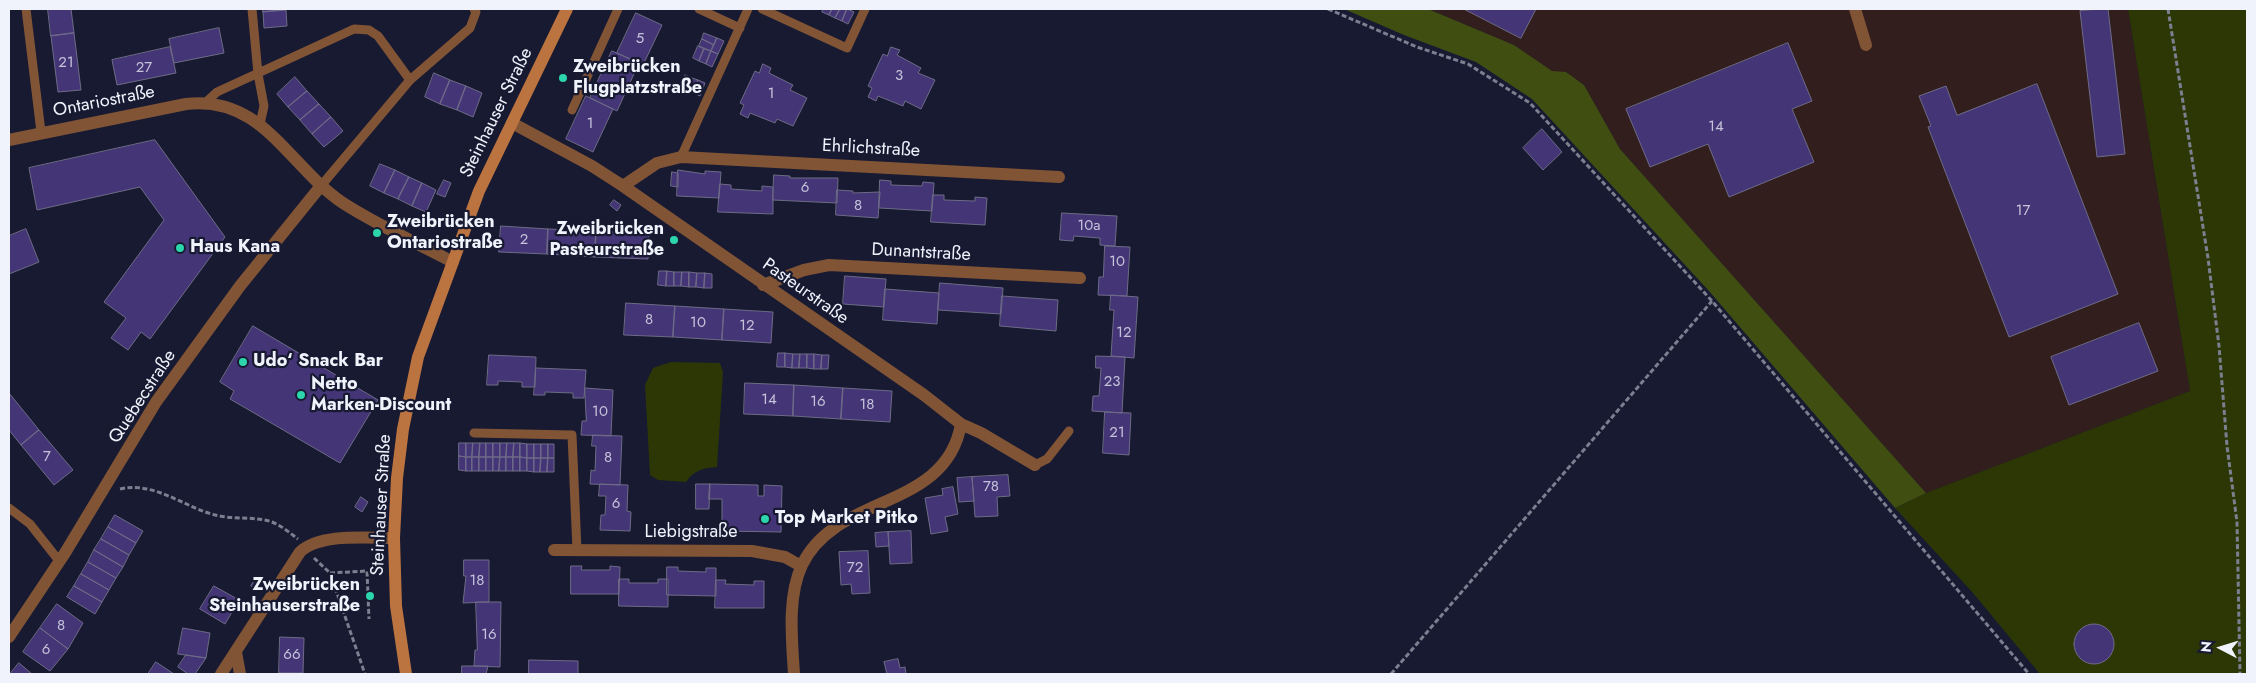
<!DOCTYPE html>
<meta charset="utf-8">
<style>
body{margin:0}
#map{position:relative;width:2256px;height:683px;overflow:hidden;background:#171a31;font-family:Jost,sans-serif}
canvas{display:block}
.frame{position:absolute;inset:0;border:10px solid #f0f2fc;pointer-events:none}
.north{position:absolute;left:2196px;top:623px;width:50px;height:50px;-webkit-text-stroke:4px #171a31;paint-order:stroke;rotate:275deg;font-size:14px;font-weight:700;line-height:20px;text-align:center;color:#f0f2fc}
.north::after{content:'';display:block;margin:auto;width:18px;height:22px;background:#f0f2fc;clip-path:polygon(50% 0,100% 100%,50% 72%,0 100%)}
</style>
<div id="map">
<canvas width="2256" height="683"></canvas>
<div class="frame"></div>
<div class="north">N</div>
</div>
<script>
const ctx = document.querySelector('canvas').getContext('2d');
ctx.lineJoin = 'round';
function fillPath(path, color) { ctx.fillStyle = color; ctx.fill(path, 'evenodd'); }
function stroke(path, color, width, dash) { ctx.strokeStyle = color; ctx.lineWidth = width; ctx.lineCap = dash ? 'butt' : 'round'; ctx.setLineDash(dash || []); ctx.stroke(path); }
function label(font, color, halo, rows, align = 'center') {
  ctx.font = font + ' Jost,sans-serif'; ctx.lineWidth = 4.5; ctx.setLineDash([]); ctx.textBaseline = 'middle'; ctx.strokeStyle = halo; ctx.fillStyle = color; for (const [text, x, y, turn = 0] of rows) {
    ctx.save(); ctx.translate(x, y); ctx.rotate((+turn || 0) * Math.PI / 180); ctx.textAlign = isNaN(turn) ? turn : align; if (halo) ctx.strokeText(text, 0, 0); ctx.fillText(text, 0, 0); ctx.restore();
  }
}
fillPath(new Path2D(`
 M1428,9H2128L2190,391L1926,493L1620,149L1584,85L1566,72H1552L1514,45Z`), '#311e1d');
fillPath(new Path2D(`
 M2128,9H2247V674H2040L1973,593L1895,508L1926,493L2190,391Z
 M671,362L720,363L723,372L717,467C704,468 694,470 686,482L658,480L650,475L645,385L653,368Z`), '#2d3706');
fillPath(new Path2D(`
 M1344,9H1428L1514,45L1552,71L1566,72L1584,85L1620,149L1926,493L1895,508L1709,291L1532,99L1476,62L1404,35Z`), '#414e12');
const building = new Path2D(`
 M48,9H71L74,33L51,36Z
 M263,9H286V10L263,12Z
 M824,9H832L829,15L822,12Z
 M832,9H840L835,18L829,15Z
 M840,9H847L842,21L835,18Z
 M847,9L854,12L848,24L842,21Z
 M1464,9H1536L1521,38Z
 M2108,9L2125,154L2097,157L2080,11Z
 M286,10L287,26L264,28L263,12Z
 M636,13L662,25L643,65L617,53Z
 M219,28L224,53L174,63L169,39Z
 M74,33L81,90L58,92L51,36Z
 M704,33L717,38L714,45L702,39Z
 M717,38L724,41L718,54L711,51Z
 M702,39L714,45L711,51L699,46Z
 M1788,43L1812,101L1792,109L1814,162L1729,197L1708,144L1650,167L1626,109Z
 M698,46L704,49L699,61L693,58Z
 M170,47L176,73L117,85L112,60Z
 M891,47L900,50L897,55L921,68L918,73L935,80L921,109L905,101L903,106L878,96L876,101L868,97L872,88L868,86L883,54L887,56Z
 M704,49L711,51L706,64L699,61Z
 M612,51L639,63L617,111L590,98Z
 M711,51L718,54L712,67L706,64Z
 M763,64L771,68L769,73L793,85L790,90L807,98L793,126L777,119L775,123L750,113L748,118L740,114L744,105L740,103L755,71L759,73Z
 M434,73L450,80L440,104L425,97Z
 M685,75L692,78L687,90L680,87Z
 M295,77L307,91L288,107L277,94Z
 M692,78L698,80L693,93L687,90Z
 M450,80L466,86L457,110L440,104Z
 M698,80L705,83L700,96L693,93Z
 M2037,84L2118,294L2009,337L1928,127L1931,126L1919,96L1946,86L1957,115Z
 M466,86L482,93L473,117L457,110Z
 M307,91L319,104L300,120L288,107Z
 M586,96L613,109L593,152L566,139Z
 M319,104L331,117L312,134L300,120Z
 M331,117L343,131L324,147L312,134Z
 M1542,129L1562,152L1543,170L1523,148Z
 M155,140L225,237L150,339L141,332L128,350L111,338L126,318L104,302L164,220L140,187L37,210L29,168Z
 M380,164L395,170L384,193L370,186Z
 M395,170L409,177L398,199L384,193Z
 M678,170L705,174V171L721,172L719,198L677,196Z
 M672,172L678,173V187L671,186Z
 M774,175L790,176V178H838L837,203L773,200Z
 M409,177L422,183L412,206L398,199Z
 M444,180L451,183L445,197L437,194Z
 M880,180L891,181V185L922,186L923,182L934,183L932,211L879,208Z
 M422,183L436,190L426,212L412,206Z
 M720,184L731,185V189L762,191V186L773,187V214L718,212Z
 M837,190L853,191V193L880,192L878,218L836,215Z
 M933,195H944V200L975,201V197L987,198L985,225L931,222Z
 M614,200L621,205L617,211L610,205Z
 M1062,213L1117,216L1115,246L1100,245V238L1074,236L1073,241L1060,240Z
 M501,226L548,229L547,254L499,252Z
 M26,229L39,262L9,274V236Z
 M548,229L596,231L595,257L547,254Z
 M596,231L649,234L648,259L595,257Z
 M1105,246L1130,247L1127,296L1098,295L1099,277H1103Z
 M659,271H667L666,286L658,285Z
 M667,271L674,272V286H666Z
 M674,272H682L681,286H674Z
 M682,272H689V287L681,286Z
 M689,272L697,273L696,287H689Z
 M697,273H705L704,288L696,287Z
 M705,273L712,274V288H704Z
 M845,276L886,279L884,307L843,304Z
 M940,283L1003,288L1001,314L938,310Z
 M885,289L939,293L937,324L883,320Z
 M1111,295L1138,297L1134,358L1111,356L1114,310H1110Z
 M1002,296L1058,300L1056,331L1000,326Z
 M626,303L675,306L673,337L624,335Z
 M675,306L724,309L722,340L673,337Z
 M724,309L773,312L771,343L722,340Z
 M2139,323L2158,371L2069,405L2051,357Z
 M253,326L378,400L340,463L230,399L234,391L220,382Z
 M778,353H785V367H777Z
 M785,353L793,354L792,368L785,367Z
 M793,354H800L799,368H792Z
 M800,354H807V368H799Z
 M807,354H814V369L807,368Z
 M814,354L822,355L821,369H814Z
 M489,355L536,357L535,387H522V382L498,381V385H487Z
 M822,355H829L828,369H821Z
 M1096,356L1125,357L1122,413L1092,411L1093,396H1099L1101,368H1096Z
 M536,368L586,370L584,398H573V393L545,392V395H534Z
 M745,383L794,385L793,416L744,414Z
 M794,385L843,388L841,419L793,416Z
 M585,388L613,390L611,436L581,435L582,421H586Z
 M843,388L892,391L890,422L841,419Z
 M9,393L39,430L21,445L9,430Z
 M1105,412L1131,413L1129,455L1103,453Z
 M39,430L73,470L54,485L21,445Z
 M593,435L622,436L620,485L590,484L591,470L595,471L596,446H592Z
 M459,443H466V457L459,456Z
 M466,443H473L472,457H466Z
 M473,443H480L479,457H472Z
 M480,443H486V457H479Z
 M486,443H493V457H486Z
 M493,443H500V457H493Z
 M500,443H507L506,457H500Z
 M507,443H514L513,457H506Z
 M514,443H520V457H513Z
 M520,443L527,444V458L520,457Z
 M527,444H534V458H527Z
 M534,444H541V458H534Z
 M541,444H548V458H541Z
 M548,444H554V458H548Z
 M459,456L466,457V471L459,470Z
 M466,457H472V471H466Z
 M472,457H479V471H472Z
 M479,457H486V471H479Z
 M486,457H493V471H486Z
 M493,457H500L499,471H493Z
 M500,457H506V471H499Z
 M506,457H513V471H506Z
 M513,457H520V471H513Z
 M520,457L527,458V471H520Z
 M527,458H534V472L527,471Z
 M534,458H541L540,472H534Z
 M541,458H548L547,472H540Z
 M548,458H554V472H547Z
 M1008,475L1010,496L997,497L998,516L975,517L972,477Z
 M972,477L974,501L959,502L957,478Z
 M600,484L628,485L627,511L631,512L630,531L600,530L601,515H605L606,496H599Z
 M696,484H710L709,509H696Z
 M710,484L758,485V496H764V485L782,486L781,532L722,531V499H709Z
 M953,487L958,514L945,517L948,531L931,534L925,498L943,495L942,489Z
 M361,497L368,502L362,512L355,507Z
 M115,515L143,531L136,543L108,527Z
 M108,527L136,543L129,555L101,539Z
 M911,531L912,563L890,564L888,532Z
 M888,532L889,546L876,547L875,533Z
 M101,539L129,555L123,567L94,550Z
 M94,550L123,567L116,578L88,562Z
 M868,551L870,593L852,594L851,584L841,585L839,552Z
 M464,560H489V602L463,603L466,576H464Z
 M88,562L116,578L109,590L81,574Z
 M571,566H582L581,570H610V566L620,567L619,594H571Z
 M667,567H678V571L706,572V568H716V596L667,595Z
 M81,574L109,590L102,602L74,586Z
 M256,578L262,582L257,590L251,586Z
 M619,579H629V583H658V579H668V607L619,606Z
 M716,580H726L725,584L754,585V581H764V608H715Z
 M74,586L102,602L95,614L67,597Z
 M214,586L239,600L225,624L200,609Z
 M476,602H501L500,667L474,666L475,650H477Z
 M57,604L83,623L68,649L40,628Z
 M2074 644a20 20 0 1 1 40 0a20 20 0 1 1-40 0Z
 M40,628L68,649L50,671L23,652Z
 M183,628L210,633L206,658L178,654Z
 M280,637L304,638L303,673H279Z
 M186,655L206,658L195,674H188L178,667Z
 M898,659L900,668L905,667L906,674H887L884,662Z
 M529,660L578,661V674H529Z
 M156,662L174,674H148Z
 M19,663L32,674H10Z
 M462,666H488L486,674H462Z`);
fillPath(building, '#443676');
stroke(building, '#6e6b87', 1);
stroke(new Path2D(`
 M1328,9L1417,47L1468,64L1530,103L1712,301L2029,674
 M2168,9L2208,258L2219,346L2227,446L2237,522L2240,674
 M120,489C154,481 184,507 215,515C234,520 255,516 272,522C282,526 290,533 298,539
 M314,558L330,573L365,674
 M330,573L367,571L369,619
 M1391,674L1712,301`), '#7c7f90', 3, [5, 2.5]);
stroke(new Path2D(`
 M26,9L41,132
 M252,9L258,74L264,106L260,124
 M699,9L740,28
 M762,9L847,48L865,9
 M206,102L217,92L354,29L369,30L378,36L410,80
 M572,110L618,9
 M681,157L748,9
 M320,187L410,80L470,28L476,12L474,9
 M474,433L572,435L577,550
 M1035,465L1047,459L1069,431
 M9,508L30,524L60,562`), '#815436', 9);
stroke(new Path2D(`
 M1855,9L1866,45
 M512,123L592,166L623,186L924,395L961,424L981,433L1035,465
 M9,140L186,104C263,95 288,166 343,203C377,225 417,243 453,262
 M623,186L657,163L681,157L1059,177
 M763,285L804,270L829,265L1080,278
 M554,550L752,551L785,557L801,566
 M9,637L65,553L156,402L240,286L320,187
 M236,652L240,674
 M221,674L300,552C320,533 366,538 394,538
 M794,674C792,640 787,597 802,565C836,493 946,511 961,424`), '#815436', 12);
stroke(new Path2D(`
 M406,674L396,606L394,538L397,478L403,429L418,357L479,191L567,9`), '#bb7340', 12);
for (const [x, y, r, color] of [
 [563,78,5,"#2cd5ab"],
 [377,233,5,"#2cd5ab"],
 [674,240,5,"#2cd5ab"],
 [180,248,5,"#2cd5ab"],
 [243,362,5,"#2cd5ab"],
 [301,395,5,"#2cd5ab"],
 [765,519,5,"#2cd5ab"],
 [370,596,5,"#2cd5ab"]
]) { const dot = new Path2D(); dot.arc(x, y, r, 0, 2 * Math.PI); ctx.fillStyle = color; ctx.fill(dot); stroke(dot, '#171a31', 2); }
label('15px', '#c5c3da', null, [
 ["5",640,39],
 ["21",66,63],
 ["27",144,68],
 ["3",899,76],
 ["1",771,94],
 ["1",590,124],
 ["14",1716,127],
 ["6",805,188],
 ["8",858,206],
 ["17",2023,211],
 ["10a",1089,226],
 ["2",524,240],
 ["10",1117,262],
 ["8",649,320],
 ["10",698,323],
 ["12",747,326],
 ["12",1124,333],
 ["23",1112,382],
 ["14",769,400],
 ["16",818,402],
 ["18",867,405],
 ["10",600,412],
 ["21",1117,433],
 ["7",47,457],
 ["8",608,458],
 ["78",991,487],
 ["6",616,504],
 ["72",855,568],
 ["18",477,581],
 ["8",61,626],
 ["16",489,635],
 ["6",46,650],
 ["66",292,655]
]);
label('bold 18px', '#f0f2fc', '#171a31', [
 ["Zweibrücken",573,68],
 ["Flugplatzstraße",573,89],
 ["Zweibrücken",387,223],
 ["Ontariostraße",387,244],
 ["Zweibrücken",664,230,"right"],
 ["Pasteurstraße",664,251,"right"],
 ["Haus Kana",190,248],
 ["Udo‘ Snack Bar",253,362],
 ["Netto",311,385],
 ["Marken-Discount",311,406],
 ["Top Market Pitko",775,519],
 ["Zweibrücken",360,586,"right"],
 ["Steinhauserstraße",360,607,"right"]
], 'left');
label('18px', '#f0f2fc', '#171a31', [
 ["Ontariostraße",104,102,-11],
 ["Steinhauser Straße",497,113,-64],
 ["Ehrlichstraße",871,149,3],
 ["Dunantstraße",921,253,3],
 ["Pasteurstraße",805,292,35],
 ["Quebecstraße",143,397,-57],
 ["Steinhauser Straße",382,505,-87],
 ["Liebigstraße",691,533]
]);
</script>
